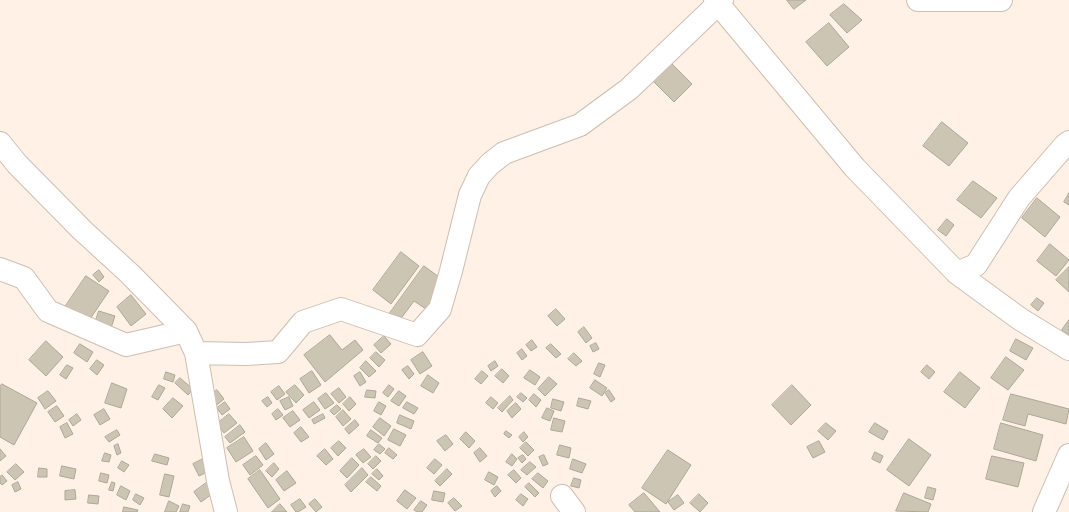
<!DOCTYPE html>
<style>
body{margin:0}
canvas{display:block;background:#fff1e6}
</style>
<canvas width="1069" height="512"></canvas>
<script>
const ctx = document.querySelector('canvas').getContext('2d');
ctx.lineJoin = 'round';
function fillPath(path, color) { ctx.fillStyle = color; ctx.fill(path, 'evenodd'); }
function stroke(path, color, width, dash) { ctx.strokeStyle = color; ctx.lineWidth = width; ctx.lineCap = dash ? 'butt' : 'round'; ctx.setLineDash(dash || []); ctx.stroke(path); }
const building = new Path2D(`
 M787,0H806L794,9Z
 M844,4L862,20L847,33L830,15Z
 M829,23L849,47L827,66L806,42Z
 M668,60L692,84L674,102L650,78Z
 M942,122L968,143L949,166L923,146Z
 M973,181L997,198L981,218L957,200Z
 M1069,193V205L1064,202Z
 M1037,198L1060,217L1045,237L1022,218Z
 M947,219L954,225L946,236L938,230Z
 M1050,244L1069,260L1056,276L1037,261Z
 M401,252L419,266L391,304L373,290Z
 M424,266L446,282L426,309L414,301L399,321L390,313Z
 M1069,267V292L1056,280Z
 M99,270L104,277L99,282L93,275Z
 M86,276L109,291L88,322L65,307Z
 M131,295L146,314L131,326L117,307Z
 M1037,298L1044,303L1038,311L1031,305Z
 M556,309L565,319L557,326L548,316Z
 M99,311L115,316L111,328L95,323Z
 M1069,320V335L1062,330Z
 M584,327L592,338L586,343L578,332Z
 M330,335L342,350L355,340L363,350L325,382L304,355Z
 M384,336L391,344L381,353L374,345Z
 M1016,339L1033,348L1026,360L1010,351Z
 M532,340L537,347L531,351L526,345Z
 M46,341L63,357L46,376L29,360Z
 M596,343L599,349L593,352L590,346Z
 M80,344L93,352L87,362L74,353Z
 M551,344L561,354L556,358L546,348Z
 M522,349L527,356L522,360L517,353Z
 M376,352L385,360L379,367L370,358Z
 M423,352L432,366L420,374L411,360Z
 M574,353L582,361L576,366L568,359Z
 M1006,357L1024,370L1008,390L991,378Z
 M97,360L104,365L97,375L90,369Z
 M366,361L376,371L369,377L360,368Z
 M495,361L498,366L491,371L488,366Z
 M599,363L605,365L600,377L594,374Z
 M67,365L73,368L66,379L60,375Z
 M927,365L935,372L929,379L921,372Z
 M408,366L414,374L409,379L402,370Z
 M502,369L509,376L503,383L495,376Z
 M530,370L540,377L535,385L524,378Z
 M312,371L321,385L309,393L300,379Z
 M482,371L488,376L481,384L475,379Z
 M166,372L175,375L173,382L164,379Z
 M360,372L366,382L360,386L354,376Z
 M960,372L980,388L965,408L944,392Z
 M428,375L439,383L433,393L421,386Z
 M549,377L557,384L545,396L538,389Z
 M180,378L193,389L188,395L175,383Z
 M595,380L607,388L602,396L590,388Z
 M112,383L127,389L121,408L105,403Z
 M2,384L37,403L14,445L0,437V387Z
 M159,385L165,388L158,400L152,397Z
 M295,385L304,395L296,403L286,392Z
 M389,385L394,389L388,397L383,393Z
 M792,385L811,405L791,425L772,405Z
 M279,386L285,394L277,400L271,392Z
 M339,388L346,397L339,403L331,394Z
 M217,390L224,399L213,408L206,399Z
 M367,390L376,391L375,398L365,397Z
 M609,390L615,399L611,402L605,393Z
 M48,391L56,401L45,409L38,398Z
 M399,391L406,396L399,406L391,401Z
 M326,393L334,403L325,409L318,399Z
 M521,393L527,398L523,402L517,397Z
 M534,394L541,400L536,407L529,400Z
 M1011,394L1069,409L1066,424L1028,414L1025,426L1003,420Z
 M510,396L513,400L502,412L498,408Z
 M268,397L272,403L267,407L262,401Z
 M289,397L293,406L285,410L280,401Z
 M350,397L356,404L349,411L343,404Z
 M491,397L498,403L493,409L486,403Z
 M173,398L183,406L172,418L163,409Z
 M579,398L591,401L588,409L577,406Z
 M553,399L564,402L561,411L551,408Z
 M225,402L230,409L222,415L217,408Z
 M314,402L320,410L309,418L303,410Z
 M379,402L386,406L381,415L374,411Z
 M407,402L418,408L414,414L403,408Z
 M516,403L521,409L512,418L507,411Z
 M337,405L341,409L334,415L330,411Z
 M57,406L64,416L55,422L48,412Z
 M547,408L554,411L550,421L542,418Z
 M104,409L110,419L100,425L94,415Z
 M278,409L283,415L276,420L272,414Z
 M343,410L351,419L343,426L336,417Z
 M293,411L300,420L290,427L283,418Z
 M77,414L81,420L73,426L69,420Z
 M229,414L237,423L224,433L217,424Z
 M323,414L325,418L314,424L312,420Z
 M400,415L414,421L411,429L397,423Z
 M380,418L391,426L384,436L373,427Z
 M554,418L565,421L562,432L551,430Z
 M355,420L359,425L349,434L345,429Z
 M67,423L73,434L65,438L60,427Z
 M826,423L836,431L828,440L818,431Z
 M875,423L888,431L883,440L869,432Z
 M1001,423L1043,435L1036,461L994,449Z
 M240,425L245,432L230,443L225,437Z
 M301,427L309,437L301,442L294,433Z
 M394,429L406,435L400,446L388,440Z
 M117,430L120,435L109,442L105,437Z
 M371,430L382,438L378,443L367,436Z
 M506,431L512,435L509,438L504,434Z
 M466,432L475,441L469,448L460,439Z
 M524,432L528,437L523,442L519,437Z
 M446,435L453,444L445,451L437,441Z
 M244,437L253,451L236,462L227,448Z
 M909,439L931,455L909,486L887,470Z
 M339,441L346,448L338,456L331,448Z
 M819,441L825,452L813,458L807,447Z
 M526,442L534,450L528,456L520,448Z
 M266,443L274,454L266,460L259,449Z
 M118,444L121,453L117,455L114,446Z
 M379,444L385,449L380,454L374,450Z
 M560,445L571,448L569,458L557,455Z
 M389,448L397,455L393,459L385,453Z
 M480,448L487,456L480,462L474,453Z
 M0,449L6,456L0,461Z
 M325,449L333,459L326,465L317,456Z
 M364,449L371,457L363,463L356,455Z
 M668,450L691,465L666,504L642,488Z
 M875,452L883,456L880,463L872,459Z
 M105,453L111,455L109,462L102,461Z
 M155,454L169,458L167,465L152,461Z
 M512,454L517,459L512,466L506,462Z
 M523,455L526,459L522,463L518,458Z
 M544,455L548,464L543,466L539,457Z
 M256,456L263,465L250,475L243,465Z
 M376,456L381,461L373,469L368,464Z
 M992,456L1024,463L1018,487L986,479Z
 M205,458L211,470L199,476L193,464Z
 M352,458L359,465L347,478L340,471Z
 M435,459L442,465L434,474L427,468Z
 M573,459L586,464L582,473L570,469Z
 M122,461L129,465L124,472L118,468Z
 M530,462L536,467L527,475L521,470Z
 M274,463L279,469L272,477L266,471Z
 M16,464L24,472L15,480L7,472Z
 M62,466L76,469L74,479L60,476Z
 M39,468L47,469V477H38Z
 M362,468L368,475L351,492L345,485Z
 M377,469L383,476L379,480L372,474Z
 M447,469L452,474L440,486L435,481Z
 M260,470L280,499L268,508L248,479Z
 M514,470L521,478L516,483L508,475Z
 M287,471L296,483L284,491L276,480Z
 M489,472L498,477L494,485L485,480Z
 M101,473L109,475L107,483L99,481Z
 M538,473L548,481L543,488L532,479Z
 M165,474L174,476L169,497L160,495Z
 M2,475L7,481L2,485L0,483V477Z
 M371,477L381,486L377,491L366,482Z
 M574,478L581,480L579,488L571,486Z
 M209,481L216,491L201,502L194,492Z
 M18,482L21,489L15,492L12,485Z
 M112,482L115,483L113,491L109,490Z
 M529,483L539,493L535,497L525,487Z
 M121,486L130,491L126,500L117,495Z
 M497,486L501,491L495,497L491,491Z
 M928,487L936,489L933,500L925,498Z
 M75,490L76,499L65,500V491Z
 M405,490L416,498L407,509L397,501Z
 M434,491L445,493L443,502L432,500Z
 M644,493L660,512H635L629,505Z
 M904,493L931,504L928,512L896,511Z
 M136,494L144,498L140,505L133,500Z
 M521,494L528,499L523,506L516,500Z
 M699,494L708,503L700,512L690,503Z
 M89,495L99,496L98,504L88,503Z
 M678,495L684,503L674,510L668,502Z
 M454,498L462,506L455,511L448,503Z
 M300,499L306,507L298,512H296L291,505Z
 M315,499L322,507L316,512L309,504Z
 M169,501L179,506L176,512H165Z
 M421,501L427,505L422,512H417L414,510Z
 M183,504L190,506L188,512H180Z
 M280,504L287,512H272Z
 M124,507L138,510L137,512H123Z`);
fillPath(building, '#ccc5b3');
stroke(building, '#ada796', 1);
const minor = new Path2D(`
 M715,0L855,168L957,273L1020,319L1069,349
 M918,0H1001
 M0,143L17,164L82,230L130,274L186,331L196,353L218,481L226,512
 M0,269L24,278L48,311L126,345L186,331
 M957,273L976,265L1019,198L1065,145L1069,142
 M196,353L246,354L278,352L303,322L341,309L417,335L440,309L451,271L470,195L479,176L490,164L504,153L580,125L629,89L722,0
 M562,496L574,512
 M1044,512L1069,455`);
stroke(minor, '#cdbeb1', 24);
stroke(minor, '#fff', 22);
</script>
